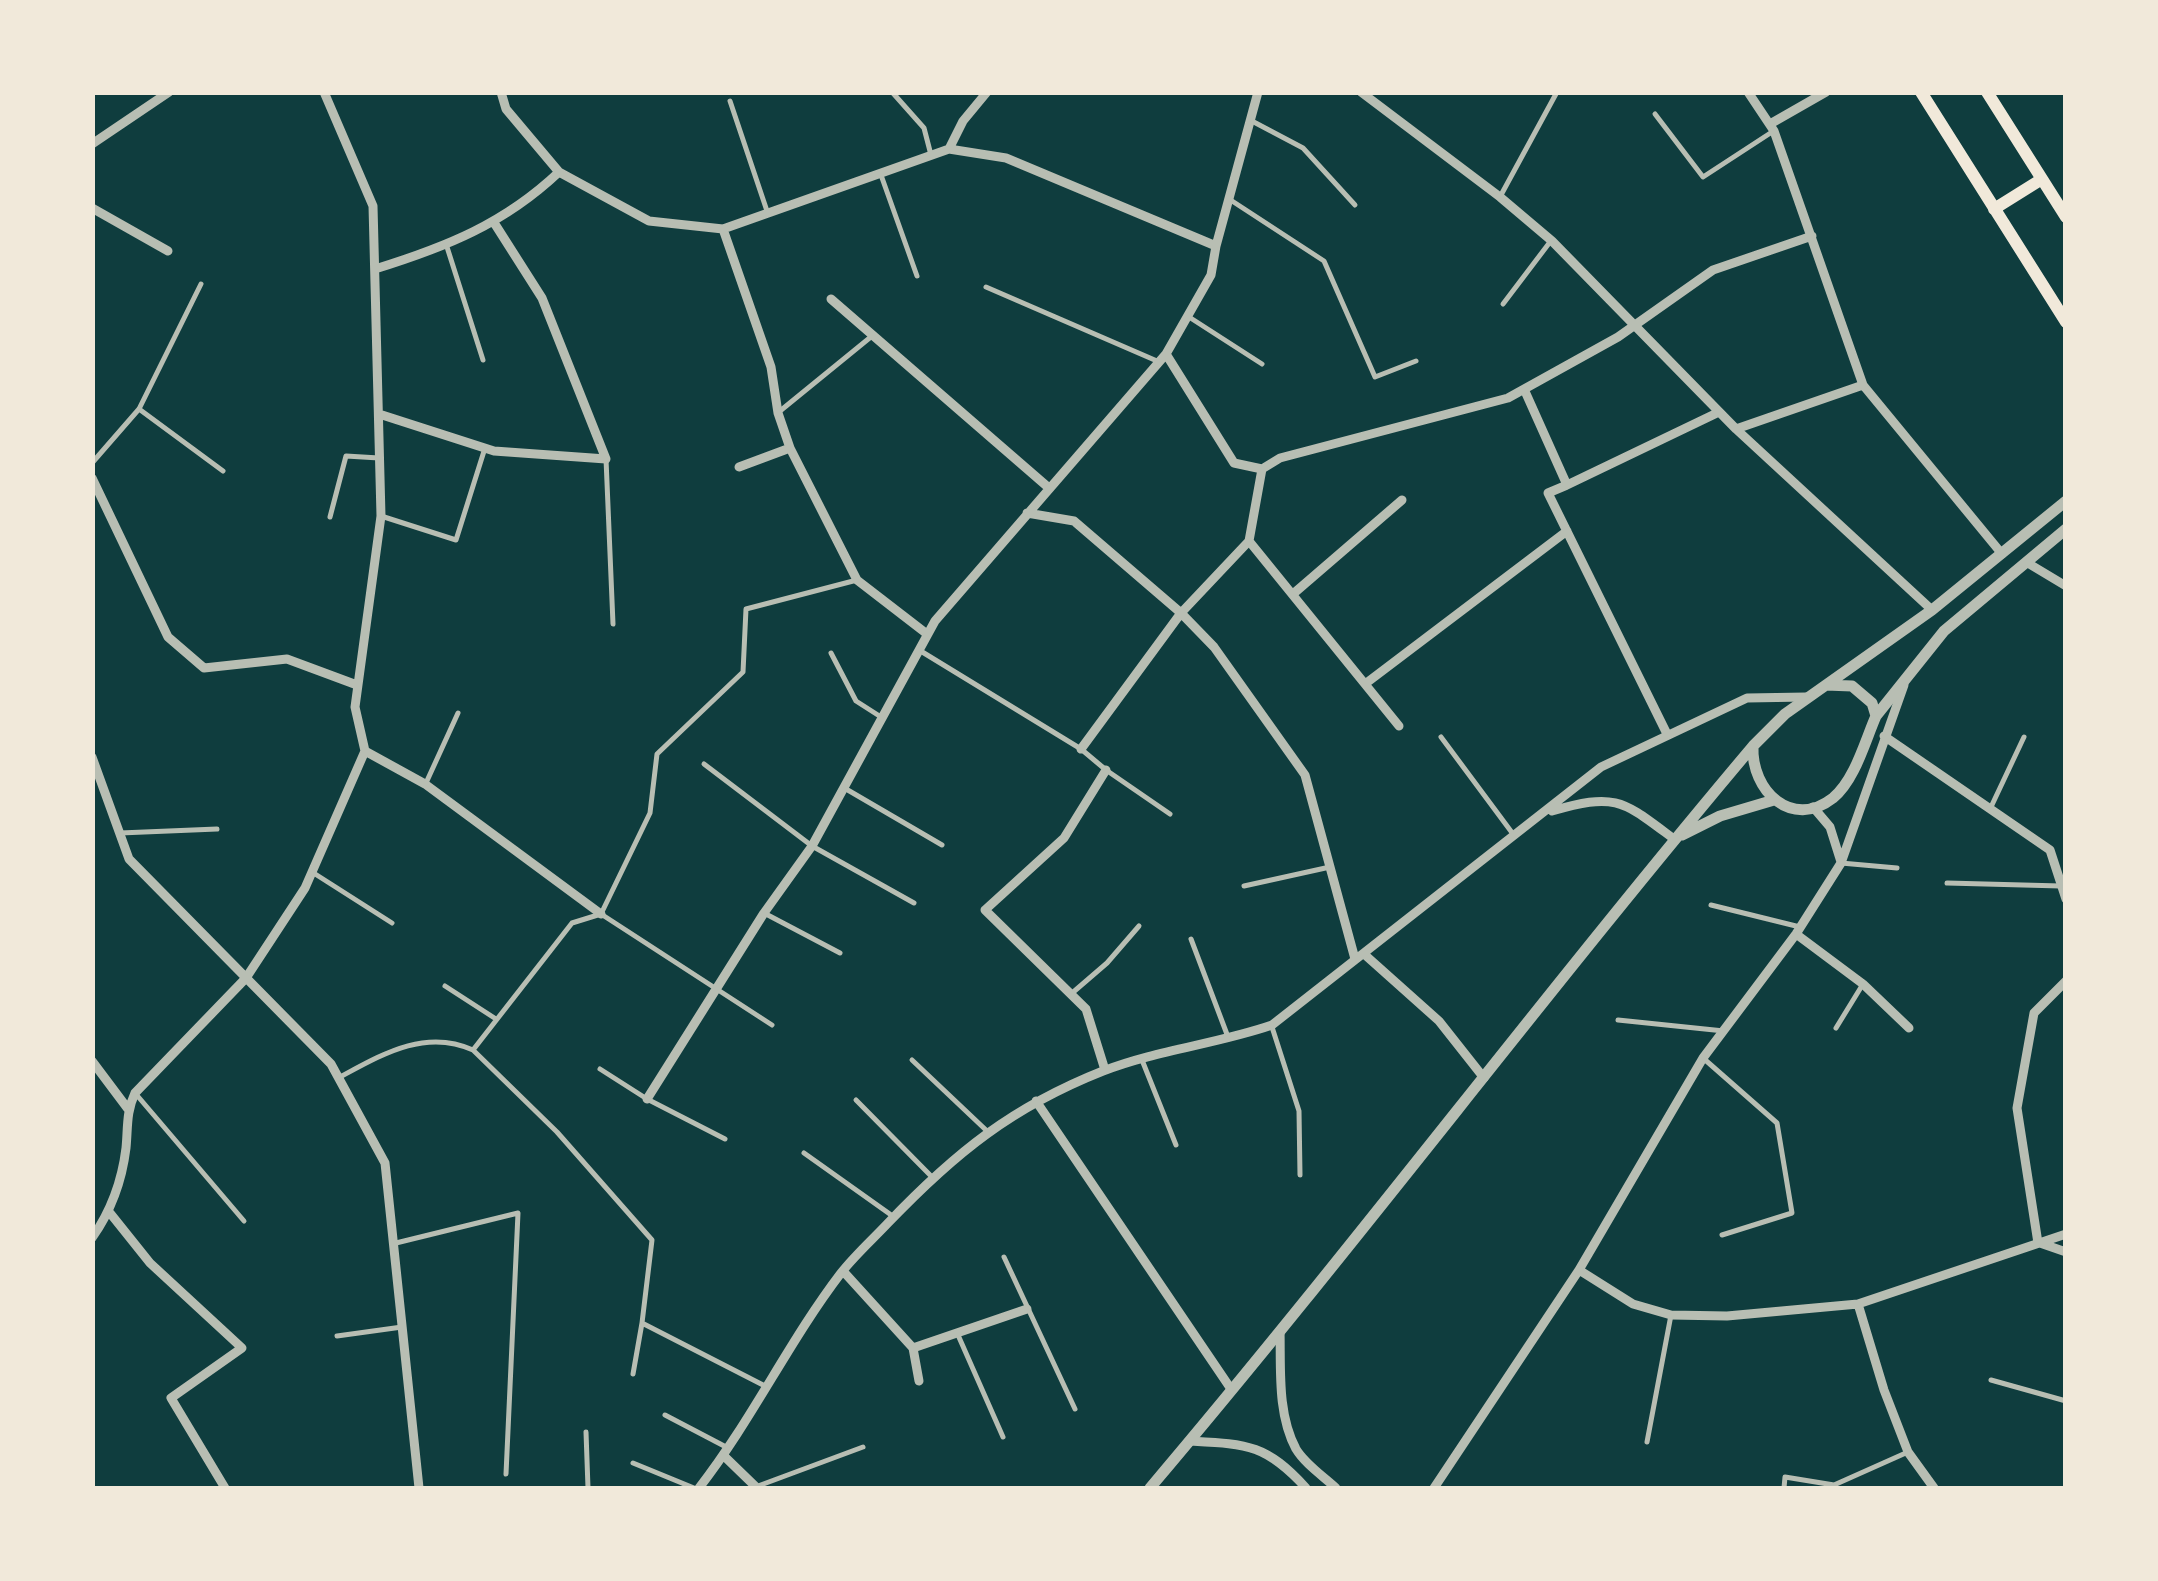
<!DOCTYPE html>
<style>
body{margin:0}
#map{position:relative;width:2158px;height:1581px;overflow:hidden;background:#0f3d3e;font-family:Mulish,sans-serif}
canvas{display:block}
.frame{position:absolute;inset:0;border:95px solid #f1e9da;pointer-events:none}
</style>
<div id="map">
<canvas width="2158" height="1581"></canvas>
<div class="frame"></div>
</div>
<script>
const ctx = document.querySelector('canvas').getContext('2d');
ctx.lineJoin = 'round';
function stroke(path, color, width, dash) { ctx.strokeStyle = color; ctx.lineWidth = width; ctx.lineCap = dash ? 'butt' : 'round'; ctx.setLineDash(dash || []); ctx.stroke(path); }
stroke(new Path2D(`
 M892,92L924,128L931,155
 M730,101L767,211
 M1655,114L1703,177L1772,132
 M1250,120L1303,148L1355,205
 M881,175L917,276
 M1501,195L1557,92
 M1229,199L1324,261L1375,377L1416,361
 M447,247L483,360
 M986,287L1157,361
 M1503,304L1550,242
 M1189,317L1262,364
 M139,409L223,471
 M780,411L872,336
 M606,459L613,624
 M92,463L139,409L201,284
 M381,516L456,540L485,448
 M330,517L346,456L379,458
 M919,650L1081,749L1106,770L1170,814
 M831,653L856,701L881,717
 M1441,737L1513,834
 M704,764L812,846L914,903
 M426,783L458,713
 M846,789L942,845
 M1991,807L2024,737
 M120,833L217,829
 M1841,863L1897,868
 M312,872L392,923
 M1947,883L2061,886
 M1244,886L1330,867
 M1711,905L1800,927
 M764,913L840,953
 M601,914L650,813L657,754L743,672L746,609L857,580
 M1191,939L1228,1037
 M445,986L496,1019
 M1071,994L1107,963L1139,926
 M1618,1020L1724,1031
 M1272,1027L1299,1111L1300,1175
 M1836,1028L1863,984
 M473,1050L572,923L601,914L772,1025
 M1703,1058L1777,1123L1792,1213L1722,1235
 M912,1060L987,1131
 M1142,1060L1176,1145
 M600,1069L647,1099L725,1139
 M340,1077C381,1055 425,1028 473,1050L557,1132L652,1240L642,1323L765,1386
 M135,1093L244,1221
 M856,1100L932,1177
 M804,1153L894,1217
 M396,1243L518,1213L506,1474
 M1004,1257L1075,1409
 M958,1335L1003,1437
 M337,1336L402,1327
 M633,1374L642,1323
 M1991,1380L2066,1401
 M665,1415L728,1448
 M586,1432L588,1488
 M1647,1442L1671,1315
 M633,1463L694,1488
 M758,1486L863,1447
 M1784,1488L1785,1477L1834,1485L1908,1452`), '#b8beb3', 5);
stroke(new Path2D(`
 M501,92L506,109L559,172L649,221L723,229L949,149L1006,158L1216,246
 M1361,92L1500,197L1552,241L1736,429L1863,385
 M1748,92L1774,131L1863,385L2002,554
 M1770,124L1826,92
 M92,144L169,92
 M949,149L963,121L987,92
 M92,208L168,251
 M723,229L771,367L778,413L790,448L857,580L927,634
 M375,269C446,247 504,224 559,172
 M831,299L1049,488
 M1166,354L1234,463L1262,469
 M1524,389L1567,485L1548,493L1667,734
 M379,414L494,451L606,459L542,298L493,221
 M1736,429L1932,610
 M739,467L790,448
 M92,478L168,637L204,668L287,659L357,685
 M1567,485L1717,413
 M1027,513L1074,521L1181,613L1214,647L1305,775L1355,959
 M1249,541L1399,726
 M2026,562L2066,586
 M1293,594L1402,500
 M1365,684L1567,531
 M1884,736L2050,850L2066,899
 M1081,749L1181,613L1249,541L1262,469L1280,458L1508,398L1618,337L1713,270L1812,236
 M365,751L425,784L601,914
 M92,757L129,859L331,1064L385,1163L419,1488
 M1813,807L1830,827L1841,862
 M1552,811C1617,792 1623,801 1674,839
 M1796,934L1863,984L1909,1028
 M1364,954L1439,1021L1484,1078
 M92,1061L128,1109
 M1105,1070L1086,1009L985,910L1064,838L1106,770
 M647,1099L764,913L812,846L935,621L1166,354L1211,275L1216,246L1258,92
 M1036,1101L1231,1389
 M110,1213L150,1263L242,1348L171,1398L225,1488
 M92,1238C111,1211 122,1181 126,1148C128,1128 126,1112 135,1093L246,978L305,888L365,751L355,707L381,516L373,206L324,92
 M2038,1243L2017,1108L2034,1013L2066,981
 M2040,1243L2066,1252
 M1579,1270L1633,1304L1671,1315L1727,1316L1858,1304L2066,1234
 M843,1271L913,1348L919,1381
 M1858,1304L1884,1390L1908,1452L1934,1488
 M1280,1330C1281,1368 1277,1414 1296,1449C1305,1464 1323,1476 1336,1488
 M913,1348L1027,1309
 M1190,1441C1247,1444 1266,1444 1306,1488
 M724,1456L757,1488
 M699,1488C752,1420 789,1341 841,1273C855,1255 873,1239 888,1223C955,1153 1012,1107 1103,1071C1157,1050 1217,1044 1272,1025L1601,767L1747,698L1806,697
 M1434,1488L1579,1270L1703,1058L1796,934L1841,863L1904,685`), '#b8beb3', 9);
stroke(new Path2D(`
 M1826,685L1852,686L1872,703L1876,716C1865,741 1855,780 1833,798C1792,830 1751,791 1753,746L1785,714L1932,610L2066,501
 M1876,716L1944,631L2066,529
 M1682,835L1720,816L1774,800
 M1150,1488C1356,1245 1547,990 1753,746`), '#b8beb3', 11);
stroke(new Path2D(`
 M1921,92L2066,322
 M1987,92L2066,217
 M1994,209L2042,179`), '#f1e9da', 12);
</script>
